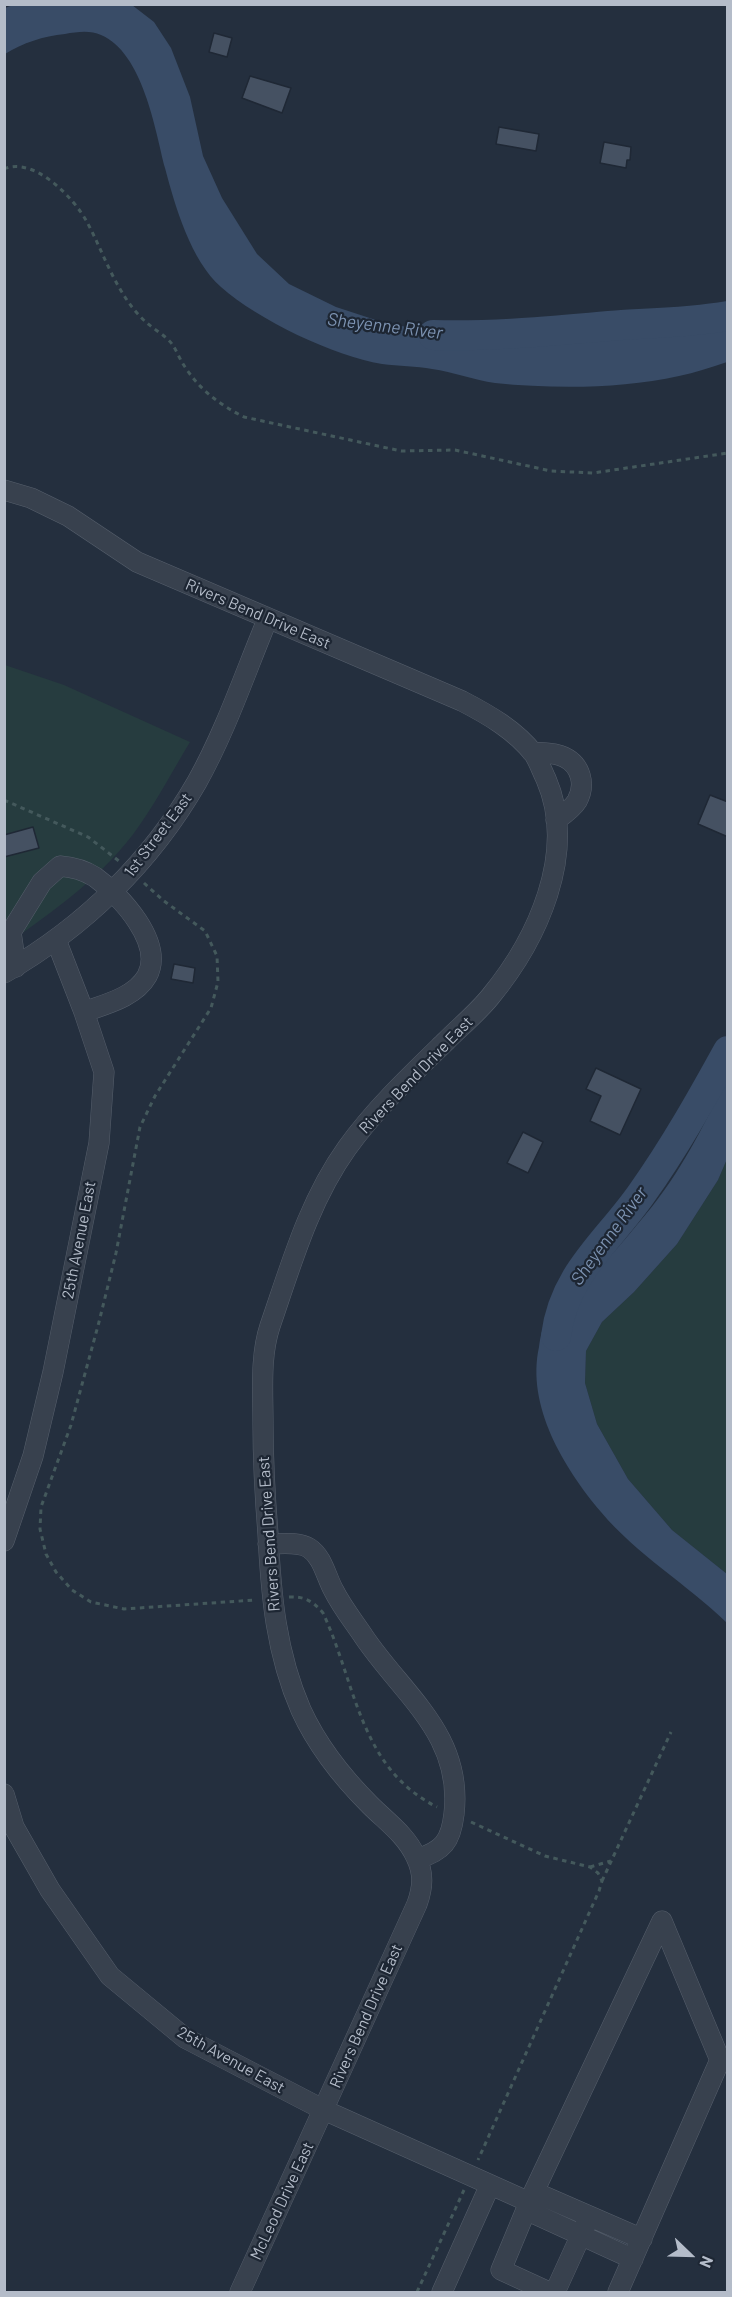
<!DOCTYPE html>
<style>
body{margin:0}
#map{position:relative;width:732px;height:2297px;overflow:hidden;background:#242f3e;font-family:Barlow,sans-serif}
canvas{display:block}
.frame{position:absolute;inset:0;border:6px solid #b4bcc9;pointer-events:none}
.north{position:absolute;left:660px;top:2225px;width:60px;height:60px;-webkit-text-stroke:4px #1d2633;paint-order:stroke;rotate:113deg;font-size:16px;font-weight:700;line-height:24px;text-align:center;color:#b4bcc9}
.north::after{content:'';display:block;margin:auto;width:21px;height:27px;background:#b4bcc9;clip-path:polygon(50% 0,100% 100%,50% 72%,0 100%)}
</style>
<div id="map">
<canvas width="732" height="2297"></canvas>
<div class="frame"></div>
<div class="north">N</div>
</div>
<script>
const ctx = document.querySelector('canvas').getContext('2d');
ctx.lineJoin = 'round';
function fillPath(path, color) { ctx.fillStyle = color; ctx.fill(path, 'evenodd'); }
function stroke(path, color, width, dash) { ctx.strokeStyle = color; ctx.lineWidth = width; ctx.lineCap = dash ? 'butt' : 'round'; ctx.setLineDash(dash || []); ctx.stroke(path); }
function label(font, color, halo, rows, align = 'center') {
  ctx.font = font + ' Barlow,sans-serif'; ctx.lineWidth = 4.5; ctx.setLineDash([]); ctx.textBaseline = 'middle'; ctx.strokeStyle = halo; ctx.fillStyle = color; for (const [text, x, y, turn = 0] of rows) {
    ctx.save(); ctx.translate(x, y); ctx.rotate((+turn || 0) * Math.PI / 180); ctx.textAlign = isNaN(turn) ? turn : align; if (halo) ctx.strokeText(text, 0, 0); ctx.fillText(text, 0, 0); ctx.restore();
  }
}
fillPath(new Path2D(`
 M5,665L64,685L190,742C173,770 158,799 139,826C106,874 53,912 5,945Z
 M727,1159V1574L672,1530L628,1479L597,1424L585,1383L586,1351L602,1322L634,1292L677,1244L718,1180Z`), '#263c3f');
fillPath(new Path2D(`
 M13,5H132L154,22L171,48L190,97L203,156L222,198L257,254L289,284L336,307L388,324L441,332L503,336L566,333L683,319L727,309V362C711,367 695,373 679,376C620,389 555,389 495,383C474,380 453,372 432,369C416,366 399,366 382,364C334,356 258,320 221,287C191,261 175,206 165,168C155,129 143,53 101,35C90,30 77,32 65,34C43,36 23,43 5,54V8Z
 M727,1078V1159L718,1180L677,1244L634,1292L602,1322L586,1351L585,1383L597,1424L628,1479L672,1530L727,1574V1623C687,1584 637,1555 601,1512C564,1468 526,1406 539,1347C540,1340 541,1331 545,1325C562,1299 585,1281 607,1259C621,1245 633,1229 646,1214C680,1174 704,1125 727,1078Z`), '#394c67');
stroke(new Path2D(`
 M433,335C496,337 560,330 622,325C658,323 693,322 728,316
 M556,1336C564,1273 608,1242 642,1193C674,1148 701,1100 728,1051`), '#394c67', 30);
const building = new Path2D(`
 M214,33L232,38L227,57L209,52Z
 M250,76L291,88L282,113L242,98Z
 M499,127L539,134L536,151L496,144Z
 M604,142L631,147L630,160H627L626,168L600,163Z
 M710,795L728,802V837L698,824Z
 M33,827L39,848L4,857V835Z
 M174,964L195,968L193,983L171,979Z
 M596,1068L641,1089L620,1135L590,1121L601,1096L586,1089Z
 M523,1132L543,1142L528,1173L507,1163Z`);
fillPath(building, '#455162');
stroke(building, '#1f2835', 1.5);
const minor = new Path2D(`
 M4,490L31,498L68,516L137,562L462,701C489,715 515,730 534,754C539,762 542,771 546,779C578,853 537,940 490,997C477,1013 460,1027 446,1041C411,1075 375,1109 347,1148C309,1201 291,1265 270,1326C260,1356 263,1391 263,1423C263,1460 265,1497 268,1534C271,1595 276,1653 301,1710C317,1745 343,1778 370,1805C387,1822 406,1835 416,1857C424,1873 423,1887 417,1904L240,2292
 M532,752C543,753 554,752 564,757C581,765 586,785 577,801C572,809 563,815 556,820
 M16,967L11,932L42,882L60,866C72,867 84,870 95,877C120,895 165,943 147,976C135,997 106,1004 84,1012
 M4,973C84,927 151,862 197,782C226,730 245,673 268,618
 M4,1541L33,1456L53,1372L99,1143L104,1072L84,1012L56,940
 M268,1544C280,1544 298,1541 309,1548C323,1557 326,1577 334,1591C342,1607 354,1622 364,1637C404,1696 463,1735 454,1814C451,1841 443,1851 417,1859
 M4,1794L14,1827L50,1890L110,1976L185,2038L324,2110L529,2202L662,1921L720,2060L618,2292
 M534,2192L642,2239
 M529,2202L526,2210L633,2259
 M526,2210L501,2270L549,2292
 M442,2292L490,2185
 M555,2292L586,2224`);
stroke(minor, '#565f6c', 21);
stroke(new Path2D(`
 M4,169C34,156 74,198 87,222C102,250 110,276 129,303C134,310 141,318 147,323C155,330 166,336 172,344C177,351 180,360 185,367C200,390 220,405 244,417L401,451L455,450L551,471L593,473L728,453
 M4,800L88,837L119,861
 M144,883L164,901L205,931L217,956L218,982L211,1008L155,1096L140,1127L116,1253L99,1322L71,1425L41,1507L40,1529L46,1554L56,1572L72,1590L91,1602L124,1609L255,1600
 M289,1597C304,1596 313,1601 323,1613C356,1683 359,1768 437,1807
 M471,1822L545,1856L590,1867L598,1873L602,1881L599,1891L478,2160
 M590,1867L611,1861
 M602,1881L671,1732
 M417,2292L464,2190`), '#44595c', 3, [4.5, 4.5]);
stroke(minor, '#38414e', 20);
label('16px', '#b4bcc9', '#1d2633', [
 ["Rivers Bend Drive East",258,614,23],
 ["1st Street East",158,835,-53],
 ["Rivers Bend Drive East",416,1075,-46],
 ["25th Avenue East",79,1240,-79],
 ["Rivers Bend Drive East",269,1534,-94],
 ["Rivers Bend Drive East",366,2016,-66],
 ["25th Avenue East",231,2060,29],
 ["McLeod Drive East",282,2201,-65]
]);
label('italic 18px', '#7c92b1', '#1d2633', [
 ["Sheyenne River",385,326,7],
 ["Sheyenne River",609,1236,-54]
]);
</script>
